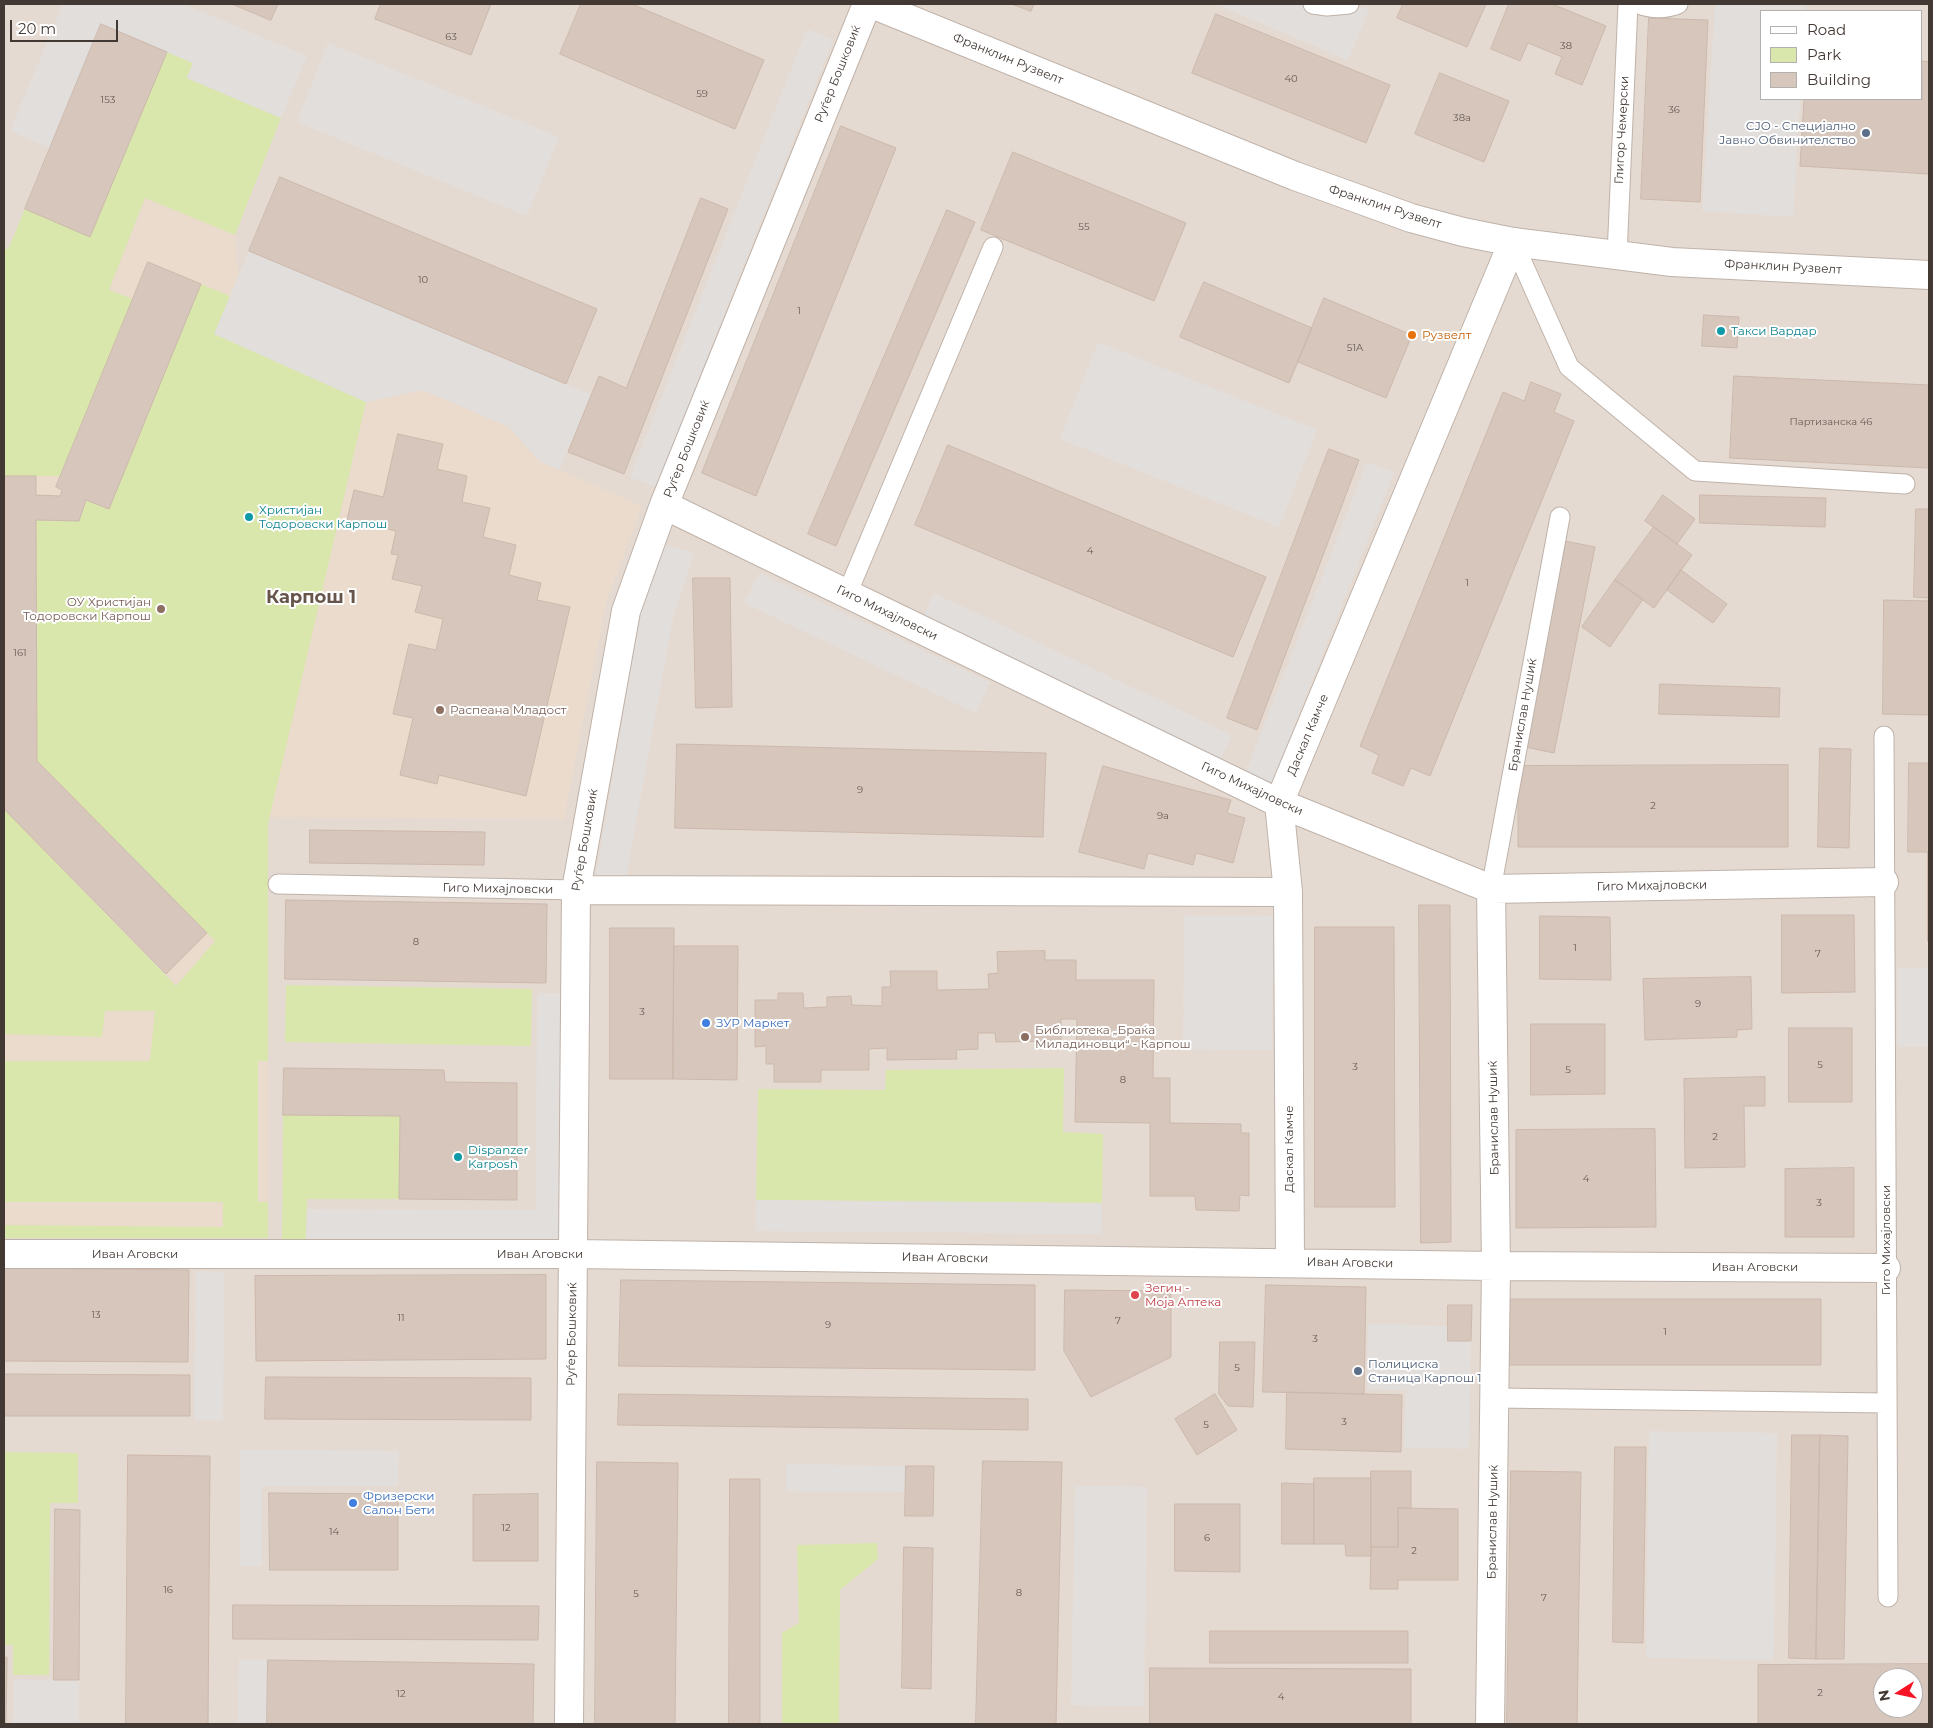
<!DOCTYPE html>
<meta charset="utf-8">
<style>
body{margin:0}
#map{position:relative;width:1933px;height:1728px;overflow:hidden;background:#f1eae3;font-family:Montserrat,sans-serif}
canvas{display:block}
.frame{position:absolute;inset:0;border:5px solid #433934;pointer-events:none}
.legend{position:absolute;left:1760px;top:10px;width:162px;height:90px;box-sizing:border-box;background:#fff;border:1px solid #b4b0ae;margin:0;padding:6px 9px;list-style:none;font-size:15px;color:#433934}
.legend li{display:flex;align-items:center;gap:10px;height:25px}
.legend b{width:25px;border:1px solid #b4b0ae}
.north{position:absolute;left:1873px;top:1668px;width:50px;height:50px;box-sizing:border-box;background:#fff;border:1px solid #b4b0ae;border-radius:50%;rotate:260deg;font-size:14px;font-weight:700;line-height:20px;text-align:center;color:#433934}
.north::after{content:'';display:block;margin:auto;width:18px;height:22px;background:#f61527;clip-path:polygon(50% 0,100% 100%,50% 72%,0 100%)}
.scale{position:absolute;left:10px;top:20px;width:108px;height:22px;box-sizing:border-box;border:2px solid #433934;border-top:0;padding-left:6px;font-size:15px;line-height:18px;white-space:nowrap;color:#433934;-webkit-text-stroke:4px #fff;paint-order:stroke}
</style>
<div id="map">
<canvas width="1933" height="1728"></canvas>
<div class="frame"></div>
<ul class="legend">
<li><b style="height:6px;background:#fff"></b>Road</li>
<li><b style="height:14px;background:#d9e6ac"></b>Park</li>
<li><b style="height:14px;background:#d6c6bc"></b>Building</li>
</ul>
<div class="north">N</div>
<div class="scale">20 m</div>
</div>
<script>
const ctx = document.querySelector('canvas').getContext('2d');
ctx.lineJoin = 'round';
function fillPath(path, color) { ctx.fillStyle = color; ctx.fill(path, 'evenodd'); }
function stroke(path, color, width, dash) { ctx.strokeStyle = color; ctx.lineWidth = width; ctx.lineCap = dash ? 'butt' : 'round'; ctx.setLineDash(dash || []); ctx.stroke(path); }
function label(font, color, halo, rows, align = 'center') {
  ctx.font = font + ' Montserrat,sans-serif'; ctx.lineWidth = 4; ctx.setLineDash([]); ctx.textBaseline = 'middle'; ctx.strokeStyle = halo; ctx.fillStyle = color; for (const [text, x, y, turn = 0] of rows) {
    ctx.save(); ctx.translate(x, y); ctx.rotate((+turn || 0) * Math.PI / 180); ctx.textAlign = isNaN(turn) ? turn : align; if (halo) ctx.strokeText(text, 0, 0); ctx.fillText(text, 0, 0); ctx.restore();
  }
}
fillPath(new Path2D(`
 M4,4H1929V1724H4ZM1762,11H1922V99H1762ZM1883,1678H1913V1708H1883Z`), '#e5dad1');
fillPath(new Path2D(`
 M145,198L235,235L238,277L232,293L366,402L423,390L509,427L539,461L642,506L606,604L564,819L270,817L268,824V1238H4V248L109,290Z`), '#eadbcd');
fillPath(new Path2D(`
 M167,52L193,63L187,78L281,118L235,235L145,198L109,290L133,299L60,476H4V248L8,249L25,209L90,237Z
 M201,284L230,296L215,334L366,402L268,824V1061H258V1202H268V1238H4V1225L223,1227V1202H4V1061H150L155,1011H105L102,1037L4,1034V809L176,986L215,941L37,761L36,520L79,521L86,500L109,509Z
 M286,985L532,989L531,1046L285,1042Z
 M1064,1068L1063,1132L1103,1134L1102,1203L756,1200L758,1089L885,1090L886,1070Z
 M283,1115L400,1116L399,1199H307L306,1240H282Z
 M4,1452L78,1453V1503H50L49,1675H13V1645H4Z
 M877,1543L878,1559L840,1590L839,1724H782V1633L799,1623L797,1545Z`), '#d9e6ac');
fillPath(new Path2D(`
 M63,4H183L307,56L281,118L187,78L193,63L101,24L50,148L10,131Z
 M1216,4H1355L1369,10L1348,60Z
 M1715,4H1806L1805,11H1762V99H1800L1793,217L1702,211Z
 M807,29L833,40L656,487L630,477Z
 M328,43L559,137L527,216L297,122Z
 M249,251L591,395L559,470L539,461L509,427L423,390L366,402L214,334Z
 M1098,342L1317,430L1279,527L1060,439Z
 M1367,462L1394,473L1271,785L1245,774Z
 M663,544L694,553L673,618L626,878L596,875L640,614Z
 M759,573L990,682L976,713L744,603Z
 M934,593L1232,735L1218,764L920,623Z
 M1184,915L1274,916L1272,1050L1183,1049Z
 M1897,968H1929V1047H1897Z
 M537,993H562V1242L306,1240L307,1209L536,1210Z
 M756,1200L1102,1203L1101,1234L756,1231Z
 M196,1271L224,1272L223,1421L194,1420Z
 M1368,1324L1448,1326V1341H1471L1469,1449L1404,1448L1406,1390L1367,1389Z
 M1649,1431L1777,1433L1774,1660L1646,1658Z
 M240,1450L399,1451L398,1486H262V1566H240Z
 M786,1464L906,1466L905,1492L786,1491Z
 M1075,1486L1147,1487L1144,1706L1071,1705Z
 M239,1659L268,1660L267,1724H238Z
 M14,1679L79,1680V1724H13Z`), '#e2dedc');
const building = new Path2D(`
 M232,4H278L271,20Z
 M381,4H491L471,55L375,19Z
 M581,4H632L764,60L735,129L560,54Z
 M1012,4H1034L1031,11Z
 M1403,4H1486L1467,47L1397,18Z
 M1509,4H1552L1606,26L1582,85L1555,74L1562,57L1528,43L1520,61L1491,49Z
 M1216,14L1390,85L1366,143L1192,73Z
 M1649,18L1708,20L1700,202L1641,199Z
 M101,24L167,52L90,237L25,209Z
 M1922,61L1929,62V174L1800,166L1804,99H1922Z
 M1440,73L1509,101L1484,162L1415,134Z
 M841,126L896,148L756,496L702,473Z
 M1013,152L1186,223L1154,301L981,230Z
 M280,177L597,309L566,384L249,251Z
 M701,198L728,209L624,474L568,452L599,376L626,388Z
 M947,210L975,222L836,546L808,534Z
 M148,262L201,284L109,509L86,500L79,521L36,520L37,761L207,933L166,974L4,809V476H36V495L60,496L62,490L56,487Z
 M1204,282L1312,328L1289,383L1180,337Z
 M1324,298L1412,335L1386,398L1298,362Z
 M1704,315L1739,317L1737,348L1702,346Z
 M1734,376L1929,385V468L1730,458Z
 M1531,382L1561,394L1554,412L1574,421L1430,776L1411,768L1403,786L1372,773L1379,755L1360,746L1503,392L1524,401Z
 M398,434L443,444L437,469L467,476L462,502L490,508L483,537L516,545L509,575L541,583L537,600L570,607L526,796L439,775L437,784L400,775L413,718L393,714L409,644L436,650L443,619L415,612L422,586L392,579L398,555L391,554L396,531L347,520L354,490L383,497Z
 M948,445L1266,577L1233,657L915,525Z
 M1329,449L1359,460L1257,730L1227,718Z
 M1663,495L1695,519L1677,544L1645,521Z
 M1700,495L1826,498L1825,527L1700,523Z
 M1916,509H1929V598L1914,597Z
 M1654,527L1692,555L1654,608L1615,580Z
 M1565,541L1595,547L1554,753L1525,747Z
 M1681,570L1727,604L1713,623L1667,590Z
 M693,578H730L732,707L696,708Z
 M1615,580L1643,599L1610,647L1582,627Z
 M1884,600L1929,601V715L1883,714Z
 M1660,684L1780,688L1779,717L1659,714Z
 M677,744L1046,753L1043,837L675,828Z
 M1820,748L1851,749L1849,848L1818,847Z
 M1909,763H1929V852H1908Z
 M1788,765V847H1518V766Z
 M1103,766L1231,800L1227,813L1245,818L1233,863L1196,853L1193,865L1148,853L1144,869L1079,852Z
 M310,830L485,832L484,865L310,863Z
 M1928,852H1929V941H1928Z
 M286,900L547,904L546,983L285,979Z
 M1419,905H1450L1451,1242L1421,1243Z
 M1782,915H1854L1855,992L1782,993Z
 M1540,916L1610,917L1611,980L1540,979Z
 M1315,927H1394L1395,1207H1315Z
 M610,928H674L673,1079H610Z
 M674,946H738L737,1080L673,1079Z
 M1045,951V960H1076V980H1154L1153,1078H1170V1123L1241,1124V1133H1249V1196L1240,1195L1239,1211L1196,1210L1195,1196H1150V1123L1075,1122L1077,1019H1061V1041L996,1042L995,1033H978V1049L956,1050L957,1059L887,1060V1048L869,1049V1070H821V1082H774V1064H766V1046L755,1047V1000H778V993H803L804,1008L827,1007V997L851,996L852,1005L882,1006V987H891L890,971H937V990L989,989L988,974L998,973L997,952Z
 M1751,977L1752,1029L1737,1030V1037L1645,1040L1643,979Z
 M1531,1024H1605V1094L1531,1095Z
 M1789,1028H1852V1102H1789Z
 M284,1068L444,1070L445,1082L517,1083V1200L399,1199L400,1116L283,1115Z
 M1765,1077V1106H1744L1745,1167L1685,1168L1684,1079Z
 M1655,1129L1656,1227L1516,1228V1130Z
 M1854,1168V1237H1785V1169Z
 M4,1268L189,1270L188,1362L4,1361Z
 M546,1275V1359L256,1361L255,1276Z
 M621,1280L1035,1285V1370L619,1366Z
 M1266,1285L1366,1287L1364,1394L1263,1392Z
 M1065,1290L1171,1291V1357L1091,1397L1064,1351Z
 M1509,1299H1821V1365H1509Z
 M1448,1305H1472L1471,1341H1448Z
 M1220,1342H1255L1253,1407L1228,1406L1219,1394Z
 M4,1374L190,1375V1416H4Z
 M266,1377L531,1378V1420L265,1419Z
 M1287,1392L1402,1395L1401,1452L1286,1449Z
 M619,1394L1028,1399V1430L618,1425Z
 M1215,1394L1237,1430L1197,1455L1175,1419Z
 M1792,1435H1820L1816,1659L1789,1658Z
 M1820,1435L1848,1436L1844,1659H1816Z
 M1615,1447H1646L1643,1643L1613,1642Z
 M128,1455L210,1456L208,1724H126Z
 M983,1461L1062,1462L1056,1724H976Z
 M597,1462L678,1463L675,1724H595Z
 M906,1466H934L933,1516H905Z
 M1371,1471H1411V1508H1398V1547H1371Z
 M1511,1471L1581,1472L1577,1724H1507Z
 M1314,1478H1371V1556H1346L1345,1544H1314Z
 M730,1479H760V1724H729Z
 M1282,1483L1314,1484V1544H1282Z
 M269,1493L398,1494V1570H270Z
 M538,1494V1561H473V1495Z
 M1175,1504H1240V1572L1175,1571Z
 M1398,1508L1458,1509V1580H1398V1589H1370L1371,1547H1398Z
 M55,1509L80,1510L79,1680H54Z
 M904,1547L933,1548L931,1689L902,1688Z
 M233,1605L539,1606L538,1640L233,1639Z
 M1210,1631H1408V1663H1210Z
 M4,1657H7L6,1724H4Z
 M268,1660L534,1664L533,1724H267Z
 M1929,1664V1724H1758V1665ZM1883,1678H1913V1708H1883Z
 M1150,1668L1411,1669V1724H1150Z`);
fillPath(building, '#d6c6bc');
stroke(building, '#cdb9ac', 1);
const service = new Path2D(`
 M1313,4L1327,6L1349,4
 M1639,4C1651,9 1666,9 1678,4
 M1513,242L1569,367L1695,471L1905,484
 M1617,256L1628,4
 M847,594L993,247
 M1884,736L1888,1597
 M278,884L576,890
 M1491,889L1560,517
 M1495,1398L1887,1403`);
const minor = new Path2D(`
 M664,505L1279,803L1491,889L1884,882
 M576,890L1288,892
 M4,1254H573L1496,1266L1886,1268
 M1290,1262L1288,892L1279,803L1513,242
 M569,1724L576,890L626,611L664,505L867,4
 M1490,1724L1496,1266L1491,889`);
const tertiary = new Path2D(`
 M872,4L1295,176L1411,218L1463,232L1513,242L1672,262L1929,275`);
stroke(service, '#bfb2a9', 21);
stroke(minor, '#bfb2a9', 30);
stroke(tertiary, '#bfb2a9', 30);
stroke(service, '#fff', 19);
stroke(minor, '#fff', 28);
stroke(tertiary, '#fff', 28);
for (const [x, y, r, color] of [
 [1866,133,5,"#5c6f8a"],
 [1721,331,5,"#0f9aa8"],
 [1412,335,5,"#e8710a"],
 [249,517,5,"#0f9aa8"],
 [161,609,5,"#8d6e63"],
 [440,710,5,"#8d6e63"],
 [706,1023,5,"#3f7fe0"],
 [1025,1037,5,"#8d6e63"],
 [458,1157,5,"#0f9aa8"],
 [1135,1295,5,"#e0444e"],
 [1358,1371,5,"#5c6f8a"],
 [353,1503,5,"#3f7fe0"]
]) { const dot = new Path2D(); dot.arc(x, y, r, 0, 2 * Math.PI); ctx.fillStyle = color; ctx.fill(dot); stroke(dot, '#fff', 2); }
label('10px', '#685c56', null, [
 ["63",451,37],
 ["38",1566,46],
 ["40",1291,79],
 ["59",702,94],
 ["153",108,100],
 ["36",1674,110],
 ["38а",1462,118],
 ["55",1084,227],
 ["10",423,280],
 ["1",799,311],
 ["51A",1355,348],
 ["Партизанска 46",1831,422],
 ["4",1090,551],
 ["1",1467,583],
 ["161",20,653],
 ["9",860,790],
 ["2",1653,806],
 ["9a",1163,816],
 ["8",416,942],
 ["1",1575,948],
 ["7",1818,954],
 ["9",1698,1004],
 ["3",642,1012],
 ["5",1820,1065],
 ["3",1355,1067],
 ["5",1568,1070],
 ["8",1123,1080],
 ["2",1715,1137],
 ["4",1586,1179],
 ["3",1819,1203],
 ["13",96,1315],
 ["11",401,1318],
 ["7",1118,1321],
 ["9",828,1325],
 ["1",1665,1332],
 ["3",1315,1339],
 ["5",1237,1368],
 ["3",1344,1422],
 ["5",1206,1425],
 ["12",506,1528],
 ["14",334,1532],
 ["6",1207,1538],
 ["2",1414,1551],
 ["16",168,1590],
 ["8",1019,1593],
 ["5",636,1594],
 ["7",1544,1598],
 ["2",1820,1693],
 ["12",401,1694],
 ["4",1281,1697]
]);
label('12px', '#433934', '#fff', [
 ["Франклин Рузвелт",1008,59,22],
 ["Руѓер Бошковиќ",838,74,-68],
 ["Глигор Чемерски",1622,130,-87],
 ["Франклин Рузвелт",1385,207,18],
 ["Франклин Рузвелт",1783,267,3],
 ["Руѓер Бошковиќ",687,449,-68],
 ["Гиго Михајловски",887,613,26],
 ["Бранислав Нушиќ",1523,715,-80],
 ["Даскал Камче",1308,735,-67],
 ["Гиго Михајловски",1252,789,25],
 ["Руѓер Бошковиќ",585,840,-80],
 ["Гиго Михајловски",1652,886,-1],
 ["Гиго Михајловски",498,889,1],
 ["Бранислав Нушиќ",1494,1118,-91],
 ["Даскал Камче",1289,1149,-90],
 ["Гиго Михајловски",1886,1240,-90],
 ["Иван Аговски",135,1254],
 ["Иван Аговски",540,1254],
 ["Иван Аговски",945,1258,1],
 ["Иван Аговски",1350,1263,1],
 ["Иван Аговски",1755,1267],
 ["Руѓер Бошковиќ",572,1334,-89],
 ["Бранислав Нушиќ",1493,1522,-89]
]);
label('12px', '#4e5e75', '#fff', [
 ["СЈО - Специјално",1856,126],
 ["Јавно Обвинителство",1856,140],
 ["Полициска",1368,1364,"left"],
 ["Станица Карпош 1",1368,1378,"left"]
], 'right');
label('12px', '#0d838f', '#fff', [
 ["Такси Вардар",1731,331],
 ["Христијан",259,510],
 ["Тодоровски Карпош",259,524],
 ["Dispanzer",468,1150],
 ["Karposh",468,1164]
], 'left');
label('12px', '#c56008', '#fff', [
 ["Рузвелт",1422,335]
], 'left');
label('12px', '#785e54', '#fff', [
 ["ОУ Христијан",151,602,"right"],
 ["Тодоровски Карпош",151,616,"right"],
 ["Распеана Младост",450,710],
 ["Библиотека „Браќа",1035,1030],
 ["Миладиновци“ - Карпош",1035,1044]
], 'left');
label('12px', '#366cbe', '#fff', [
 ["ЗУР Маркет",716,1023],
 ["Фризерски",363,1496],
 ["Салон Бети",363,1510]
], 'left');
label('12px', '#be3a42', '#fff', [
 ["Зегин -",1145,1288],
 ["Моја Аптека",1145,1302]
], 'left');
label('bold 18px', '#66554b', '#fff', [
 ["Карпош 1",311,598]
]);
</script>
